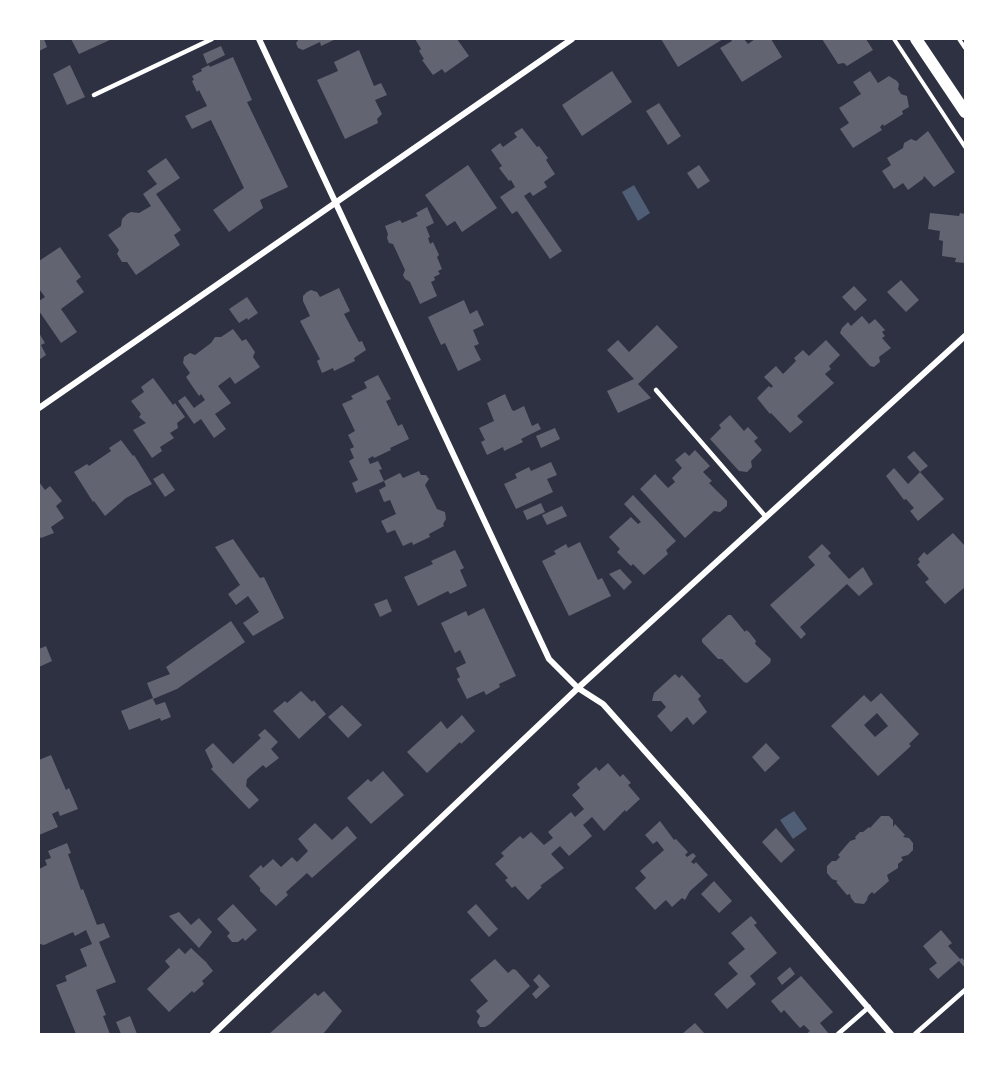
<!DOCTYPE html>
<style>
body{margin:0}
#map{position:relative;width:1004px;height:1073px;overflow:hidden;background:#2d3142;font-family:"Varela Round",sans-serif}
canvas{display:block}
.frame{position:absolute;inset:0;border:40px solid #fff;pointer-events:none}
</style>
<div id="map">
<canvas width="1004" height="1073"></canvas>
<div class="frame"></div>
</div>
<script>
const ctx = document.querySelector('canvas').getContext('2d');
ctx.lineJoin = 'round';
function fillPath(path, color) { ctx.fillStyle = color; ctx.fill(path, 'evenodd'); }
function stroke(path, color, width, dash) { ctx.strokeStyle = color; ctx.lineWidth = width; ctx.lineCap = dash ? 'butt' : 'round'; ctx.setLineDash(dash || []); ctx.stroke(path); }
fillPath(new Path2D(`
 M634,185L650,213L638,221L622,192Z
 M794,811L807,829L793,839L780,820Z`), '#4f5d75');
fillPath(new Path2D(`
 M39,39H44L47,47L39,51Z
 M71,39H112L79,54Z
 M299,39H336L321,46L320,42L303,50L298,48L296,43Z
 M415,39H457L469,56L445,73L442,69L433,75L422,60L424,59L419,51L421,49Z
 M661,39H723L678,67Z
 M731,39H744L748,44L755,39H771L782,57L742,82L720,48L732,41Z
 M822,39H866L873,50L847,66L844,63L838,64Z
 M221,46L225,55L207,64L203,54Z
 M359,50L374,86L381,83L387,95L375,100L382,114L377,119L378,123L345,139L317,80L338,71L334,62Z
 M233,57L252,100L247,102L288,187L260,200L263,208L229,232L213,210L244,188L211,120L192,129L185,116L207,106L199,90L197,92L192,81L194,80L192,76L202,71L201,69L209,65L210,67Z
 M70,65L85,97L67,105L53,74Z
 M612,71L632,102L582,136L562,105Z
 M870,71L878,83L889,76L897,81L899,84L898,89L901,94L907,96L909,107L902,111L903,114L884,126L883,124L880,127L882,130L853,148L840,129L849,123L839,108L861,94L853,82Z
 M659,103L681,136L668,145L646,111Z
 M522,128L537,147L539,146L548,158L546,160L555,174L544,182L547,187L533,196L530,192L524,196L562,251L550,259L517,211L512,214L500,197L515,187L511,180L509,181L499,168L502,166L491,150L500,143L503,147L517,137L514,133Z
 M928,131L955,172L934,187L924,176L923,179L908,190L903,183L894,189L882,171L891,165L887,158L903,148L904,143L911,139L916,141Z
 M166,158L180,178L156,194L181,230L174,235L180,245L136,275L127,262H122L117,254L119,250L108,235L121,226L122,219L127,214L131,212L139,213L151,206L143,194L157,184L147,171Z
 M468,165L497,208L462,232L455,221L447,226L425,195Z
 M699,165L710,181L698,189L687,173Z
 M427,207L434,223L426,227L430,237L428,238L430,244L433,242L439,255L437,257L442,269L438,271L440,274L434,277L435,280L431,282L437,296L420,304L410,282L405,279L403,275L405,270L393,244L389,243L387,238L388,234L385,226L400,220L402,223L418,216L416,213Z
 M930,213L959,216L960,213L965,214V263L955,262L956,258L942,256L943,241L939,240L940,231L928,229Z
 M60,247L81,277L76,281L84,292L61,309L77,332L61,343L39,311V301L45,297L39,289V261Z
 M901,280L919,300L906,312L887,292Z
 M854,286L867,300L855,311L842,297Z
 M339,288L350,311L344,314L359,342L362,341L366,350L354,358L355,361L334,371L333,368L322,373L317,361L320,359L300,321L310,316L303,301V296L307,292L311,290L317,292L320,297Z
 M247,297L258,313L248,320L247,318L239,323L229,309Z
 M464,300L470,314L477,310L484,325L473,330L479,344L474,346L481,360L458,371L445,343L441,345L428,317Z
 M862,316L869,324L875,319L885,330L882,332L885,336L882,338L891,348L879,357L880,362L874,367L870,366L840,333L842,328L848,322L851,326Z
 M657,325L678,347L638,384L651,398L618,413L607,391L634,379L607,350L618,340L629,352Z
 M233,329L242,341L246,339L255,352L253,357L260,367L235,384L230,377L218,386L231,403L215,414L226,429L214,438L201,419L194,424L178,401L185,396L194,408L205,400L201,394L199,396L186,377L190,373L183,363L184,357L190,353L195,355L211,343L215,337H221Z
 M39,333L45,343L41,345L46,355L39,360Z
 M826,340L840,355L829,366L831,369L825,374L834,383L797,416L803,422L790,433L771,413L770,414L757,398L769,386L771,388L773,386L764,377L776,366L783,374L796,361L794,358L803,350L809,356Z
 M378,375L391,399L386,401L398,426L402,424L409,439L390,448L391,450L374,458L373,456L368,459L370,464L378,461L382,469L379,470L384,481L356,493L352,483L358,480L349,461L354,458L350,449L354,447L348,435L355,431L342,404L353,399L351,396L367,388L364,382Z
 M153,378L173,405L175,403L185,417L177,423L178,428L170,433L174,438L160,447L162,451L152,458L133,430L146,423L139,417L141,414L131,401L144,392L141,387Z
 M505,394L512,410L514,411L524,406L532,426L538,423L541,429L521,439L523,442L504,451L503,447L487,455L481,442L485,440L479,428L494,421L487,403Z
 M730,415L744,431L748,427L758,438L754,441L762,450L751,461L752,467L747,472L739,471L710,439L721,428L719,425Z
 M555,428L560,439L541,448L536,436Z
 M121,440L133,456L134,455L152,484L126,498L105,516L94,501L93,502L74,472L87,464L89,466L111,451L109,448Z
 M695,450L710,466L703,472L712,481L709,483L727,501V506L720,512L714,511L685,538L640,489L655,474L668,488L675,482L672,478L682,468L675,460L685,452L689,456Z
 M914,451L928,466L920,472L907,457Z
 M551,462L557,475L547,479L553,492L516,509L504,484L517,478L515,474L529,467L531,471Z
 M894,468L908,484L920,472L944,499L918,521L910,511L914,508L906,499L904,500L886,476Z
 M419,471L421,475H426L429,479L425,485L437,509L445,512L446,519L443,524L444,526L429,534L430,537L413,545L412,542L403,546L395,530L387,533L381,521L396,514L390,500L384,502L379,490L386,486L384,481L400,473L403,478Z
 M163,473L175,490L165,497L153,479Z
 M39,482L45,490L50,486L62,501L56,506L64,518L51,527L54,533L41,538L39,536Z
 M633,495L676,541L666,550L668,554L644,575L633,564L631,566L617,552L620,549L609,537L631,517L638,524L641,522L624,504Z
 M541,503L545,512L527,520L523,511Z
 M562,506L567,516L547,525L542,515Z
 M953,533L965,546V587L945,604L925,582L929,579L917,565L920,562L918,559L924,552L927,555Z
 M233,539L260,578L264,577L284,618L253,636L243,623L259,612L248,596L236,605L228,594L240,585L215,547Z
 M580,542L598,580L602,578L611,596L569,616L542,561L556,554L554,551L566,544L568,548Z
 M822,544L831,553L828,556L849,579L863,567L873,584L859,596L847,584L800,627L806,634L801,639L770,605L815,565L808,557Z
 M455,550L464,568L460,570L467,586L450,594L448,591L418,606L404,577L433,564L431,561Z
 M620,569L632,582L624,590L609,574Z
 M387,599L392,611L380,617L374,604Z
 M484,608L516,676L499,684L500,687L486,695L484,691L467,699L457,679L460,677L456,668L466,663L460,650L455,653L441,623L466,611L468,616Z
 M728,615H731L745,632L746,630L749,632L756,641L755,644L771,659L770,663L747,683L744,682L722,659H718L702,642V639Z
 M231,621L245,642L177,689L153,699L156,705L165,702L171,717L161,721L160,718L129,730L121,711L153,698L147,683L170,674L166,667Z
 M46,646L52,661L39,667V649Z
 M675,674L679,678L682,675L701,696L698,699L707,712L693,725L687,717L671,732L657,716L666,707L661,701H652L654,693Z
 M301,691L312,702L314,700L326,714L299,739L273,711L285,701L287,703Z
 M881,693L919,734L909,744L911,746L878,776L831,726L864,695L871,702ZM877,713L888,726L875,737L864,725Z
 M342,705L362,725L348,738L328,717Z
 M462,715L475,731L461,744L460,742L427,773L407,752L441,721L447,729Z
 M265,729L278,742L271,749L279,758L266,768L263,765L247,779L246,786L259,800L249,809L211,769L213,767L205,750L213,743L233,764L261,738L258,735Z
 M766,743L780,758L765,772L752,757Z
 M51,755L66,790L69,788L78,809L60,816L58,811L52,814L58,827L39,835V760Z
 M608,763L620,777L623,774L631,783L628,785L640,799L626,812L625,810L604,831L592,817L583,825L592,836L569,856L560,846L551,854L564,868L540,886L542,887L528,900L515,886L512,888L505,880L508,878L495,864L504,856L501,853L520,836L523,839L531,832L544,845L553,838L548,832L571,812L575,817L584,809L572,795L580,788L577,784L596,767L599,771Z
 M383,771L404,795L371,824L347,798L368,779L371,782Z
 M881,816H889L893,820V827L895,824L905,835L903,837L909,838L913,843V850L908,855L901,857L903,860L898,864V868L887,875L889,881L874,894L872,892L868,896L867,900L864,904L855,903L851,898L850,894L847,895L836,882L838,881L832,879L827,873V866L832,861H836L840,857L838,855L850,841L856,839L855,837L860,832H863L869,827L870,828Z
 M660,821L674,840L676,839L688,852L685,855L687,857L693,853L696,856L691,862L694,864L696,862L708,875L690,891L685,900L682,898L672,907L666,900L655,910L635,888L646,878L640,871L664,850L657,841L653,844L645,835Z
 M315,823L332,840L347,826L357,838L312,878L307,873L286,892L288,895L276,906L260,891V888L249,876L261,865L263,868L273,859L281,867L292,857L297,862L308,851L298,839Z
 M776,828L795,850L781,863L762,842Z
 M67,843L71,853L68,854L81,890L83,889L97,925L104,923L110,937L99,942L116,982L96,990L106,1015L103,1016L110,1034H76L56,985L67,981L65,976L87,966L80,949L92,944L86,930L75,936L73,932L44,945L40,944L39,941V869L47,865L45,860L51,858L48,851Z
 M714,881L732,901L719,913L701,894Z
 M233,904L257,930L245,941L243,938L238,942H232L227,936L230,933L217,919Z
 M476,904L498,929L489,937L467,912Z
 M179,912L191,925L199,918L212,932L199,948L169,916Z
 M751,916L757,923L754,925L777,953L750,976L756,984L727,1009L714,994L738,974L728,963L745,949L731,933Z
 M941,930L952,943L948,946L960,959L962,958L965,961V968L959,961L938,979L929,969L937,963L923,946Z
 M179,948L185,954L191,948L206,962L213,971L202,981L204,984L194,993L192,991L169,1012L147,989L170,967L165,961Z
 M495,959L508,973L513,969L516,970L530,986L490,1024L485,1027H480L477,1022L480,1016L476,1011L488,1001L470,980Z
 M790,967L795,974L782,985L777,978Z
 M539,974L550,986L536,999L532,994L539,987L533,980Z
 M801,976L833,1012L820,1023L829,1034H806L810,1031L804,1025L800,1028L784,1010L781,1013L771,1001Z
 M324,991L342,1011L323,1034H269L315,993L318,996Z
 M130,1016L137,1034H121L116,1022Z
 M695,1023L705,1034H682Z`), '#626471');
stroke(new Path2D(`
 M894,39L965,147
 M959,39L965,48`), '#fff', 4);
stroke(new Path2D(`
 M94,95L212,39
 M656,390L766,517
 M838,1034L869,1007
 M915,1034L965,990`), '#fff', 4.5);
stroke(new Path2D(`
 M259,39L549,659L578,688L603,704L684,795L891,1034
 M39,408L572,39
 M213,1034L578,688L965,336`), '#fff', 6);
stroke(new Path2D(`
 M916,39L965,112`), '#fff', 12);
</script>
